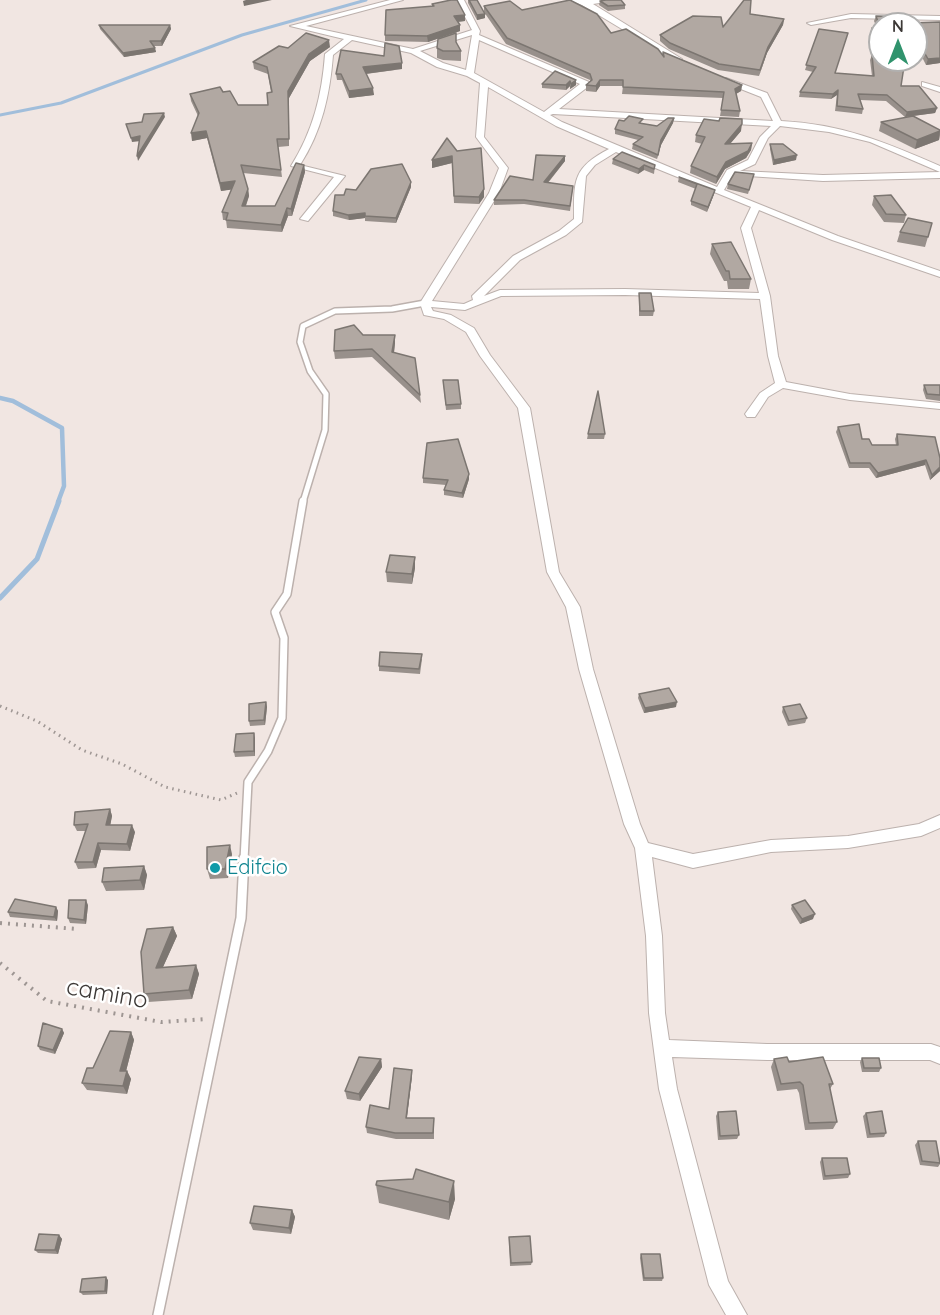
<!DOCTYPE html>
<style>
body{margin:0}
#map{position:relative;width:940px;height:1315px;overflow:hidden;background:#f1e6e2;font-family:Quicksand,sans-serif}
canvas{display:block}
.north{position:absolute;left:868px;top:12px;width:60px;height:60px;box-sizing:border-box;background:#fff;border:2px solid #b1b0af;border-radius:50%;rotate:0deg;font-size:16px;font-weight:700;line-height:24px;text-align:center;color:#3d3937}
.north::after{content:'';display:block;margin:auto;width:21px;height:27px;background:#30936d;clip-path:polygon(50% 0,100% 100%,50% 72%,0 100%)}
</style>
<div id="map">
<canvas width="940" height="1315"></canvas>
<div class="north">N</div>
</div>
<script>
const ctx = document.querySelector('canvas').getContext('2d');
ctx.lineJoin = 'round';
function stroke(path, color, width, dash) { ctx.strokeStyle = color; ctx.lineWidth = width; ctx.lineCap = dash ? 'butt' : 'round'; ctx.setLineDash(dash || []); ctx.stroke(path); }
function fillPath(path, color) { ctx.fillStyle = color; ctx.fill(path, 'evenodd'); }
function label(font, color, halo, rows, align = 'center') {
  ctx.font = font + ' Quicksand,sans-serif'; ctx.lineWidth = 5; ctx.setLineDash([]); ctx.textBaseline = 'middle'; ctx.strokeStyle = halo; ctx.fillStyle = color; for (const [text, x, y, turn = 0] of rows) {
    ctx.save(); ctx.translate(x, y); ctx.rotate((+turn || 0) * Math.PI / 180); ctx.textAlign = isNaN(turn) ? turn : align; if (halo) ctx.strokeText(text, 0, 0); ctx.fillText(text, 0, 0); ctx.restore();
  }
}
stroke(new Path2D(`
 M0,115L61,103L242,35L366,0`), '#a1bedb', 3);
stroke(new Path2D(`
 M0,398L13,401L62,428L64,486L58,502`), '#a1bedb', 4.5);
stroke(new Path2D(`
 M0,598L37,559L59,501`), '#a1bedb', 5);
const laneFar2 = new Path2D(`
 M303,502L325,430L326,394L310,371L300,342L303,326L335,311L392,309L425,303`);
const laneFar1 = new Path2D(`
 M244,860L248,782L268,751L282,718L284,638L275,612L287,594L303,501`);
const lane = new Path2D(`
 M158,1315L241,918L244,858`);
const street = new Path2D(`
 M390,0H403L306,26L413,49L472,30L456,0H464L480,31L479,35L589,82V86L559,109L773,121L761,97L723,82V78H726L767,93L781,121C842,124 885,142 940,166V172L870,142L829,132L780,126L768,138L755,164L740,171L823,175L940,172V178L823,181L733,175L724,190L838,236L940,271V277L832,240L759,210L751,228L770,296L778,356L786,382L850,394L940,403V409L850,400L783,388L768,397L755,417H747L745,414L760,393L775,383L768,356L760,299L625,295L501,296L465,310L431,307L433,311L451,315L474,328L490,355L530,408L559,572L580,607L593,669L640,824L648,843L693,854L771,840L848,836L919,824L940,815V828L921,836L848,848L771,852L693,868L652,857L662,936L665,1013L669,1040L767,1044H931L940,1047V1064L930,1060H767L672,1057L677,1089L728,1281L747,1315H726L709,1285L659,1089L649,1013L646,936L635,848L624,824L579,669L566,607L547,572L518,408L480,356L466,332L444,319L424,315L420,303L489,193L499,168L476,137L480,83L467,76L437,67L411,53L352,40L333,55C330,94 322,131 300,165L345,176L308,221L300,219L334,177L291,166C313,131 322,95 325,54L344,39L290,26ZM472,35L466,70L443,63L420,51ZM479,40L580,84L544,112L474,73ZM488,87L556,126L609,149C572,168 574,181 574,219L559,231L513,256L472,296L473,300L464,304L432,301L499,193L508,168L484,137ZM553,114L771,126L760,137L748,160L727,170L717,187L562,122L550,115ZM616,152L751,207L741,228L759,293L625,289L500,290L484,296L520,260L566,235L582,222L586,176L595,165Z
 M569,0H619L593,4L682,59L675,61L582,5Z
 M851,14L940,16V20L851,18L811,25L807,23Z
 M922,82L940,87V92L922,86Z`);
stroke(laneFar2, '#bcb1ad', 8);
stroke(laneFar1, '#bcb1ad', 10);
stroke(lane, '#bcb1ad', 12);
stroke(street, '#bcb1ad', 2);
stroke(new Path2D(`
 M0,706L37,721L82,750L122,764L165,787L221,800L237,793`), '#9e9693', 3, [1.5, 4.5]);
stroke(new Path2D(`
 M0,923L77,929
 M0,963L47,1001L161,1022L208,1019`), '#9e9693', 4, [2, 6]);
stroke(laneFar2, '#fff', 5);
stroke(laneFar1, '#fff', 7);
stroke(lane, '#fff', 9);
fillPath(street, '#fff');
fillPath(new Path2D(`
 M468,0H477L485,18L477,20L468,3Z
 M600,1L625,5V9L608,11L599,5Z
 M432,4L465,21L458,22L460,31L428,42L385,41V35L432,6Z
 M484,6L522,10L611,33L663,55V52L742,85L741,91L736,94L740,111L739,117L720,116L723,98L622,94L623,86H600L596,92L586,91V85L590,81V80L506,44L484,12Z
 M750,14L784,19L783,25L767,53L759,76L718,70L669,49L660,41V35L723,27Z
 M876,16L911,23L940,22V63L926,65L916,45V24H880L901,86L937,108L935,113L905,117L886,101L860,100L863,109L862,114L835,111L837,95L831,99L799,97L800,92L813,72L805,70L819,29L836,73L872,76L870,60L872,55H875L871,33L872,28H877L874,21Z
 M99,25H170L171,29L162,46H154L156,52L124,57L100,29Z
 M456,42L461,51V61L443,60L437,58V48Z
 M330,47L310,61L289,98V146L278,147L282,177L243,173L248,189L249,196L246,206H275L304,165L305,172L292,216H288L282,232L227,228L226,220H223L222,212L232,189L221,191L207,138L192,141L198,116L191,101L190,94L223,92L238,105H268L271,92L268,74L254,69L253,62L288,48Z
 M402,69L366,74L374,95L349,98L342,80H337L336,74Z
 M576,80V85L570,89V86L566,90L542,88V84Z
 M674,118L673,123L661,145L657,159L632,149L633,144L638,140L615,134V129L642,124L657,126Z
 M881,122L940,130V135L939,140L915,149L879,131Z
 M741,131L730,144L752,143L751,150L746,158L725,169L716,184L690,173L691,166L702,144L695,142L696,135Z
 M447,138L484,189V197L479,204L454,203L452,163L432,168Z
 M770,144L796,160L773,165L770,149Z
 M565,156V161L548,183L573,186L570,211L524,204L494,205V200L533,180Z
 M613,159L655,165L654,174L644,170L638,174L612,164Z
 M754,174L748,194L727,189L728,184Z
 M679,177L715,190L714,194L707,212L691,205V201L696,189L678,182Z
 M411,187L396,223L365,221V218L349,220L333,216V211L344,195L356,190Z
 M874,196L906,215L904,223L884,222L872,205Z
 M932,223L925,247L897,242L900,232Z
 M712,244L751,279L749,289H728L727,281H724L710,254Z
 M639,293L654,311L653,316H639Z
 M363,335H395V343L394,353L420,395L421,403L372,357L335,359L334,351Z
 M443,380L461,404V409L446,410Z
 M924,385H940V401L926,399L923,390Z
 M838,427L862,439L872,445H896L895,439L897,434L940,471L930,480L925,465L876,478L869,468H849L836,432Z
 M588,434H605L604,439H587Z
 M423,478L469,479L463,498L444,495V490L446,485L423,483Z
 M415,568L412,584L387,582L386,572Z
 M422,659L420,674L379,671V666Z
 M639,694L676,707L644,713L638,698Z
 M266,702L267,707L265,725L250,726L249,721Z
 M783,707L807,718L805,723L788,726L782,712Z
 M255,738V756L235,757L234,752Z
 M110,809L112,816L110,825L135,832L130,851L101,850L96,868L78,869L75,862L86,831H77L74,825Z
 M232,854L228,878L210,879L207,869Z
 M144,866L147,875L144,890L106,891L102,882Z
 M88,905L86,924L70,923L68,918Z
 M792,905L813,919L800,924L791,909Z
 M56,907L58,911L57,921L10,917L8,912Z
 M173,927L177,936L163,967L196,965L199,974L192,999L148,1002L144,994Z
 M62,1029L64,1033L55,1054L40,1050L38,1046Z
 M131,1032L134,1040L126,1071H127L131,1079L127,1094L87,1090L82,1083L93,1068Z
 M862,1058L881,1068L879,1072H862L860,1062Z
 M381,1059L382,1067L360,1101L347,1099L345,1091Z
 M774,1059L789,1062L833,1084L830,1089L837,1122L833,1129L805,1130L799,1093L797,1089L777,1091L771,1067Z
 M412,1076L407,1118L434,1124V1139H396L367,1133L366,1127L389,1109Z
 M718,1112L739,1135L737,1139L718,1140L716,1116Z
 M866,1113L886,1133L884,1137L867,1138L863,1116Z
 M918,1141L940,1160V1164L938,1167L920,1165L915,1145Z
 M822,1158L850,1174L848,1178L823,1180L820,1162Z
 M376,1185L455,1199L449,1220L379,1203Z
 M292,1210L295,1217L291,1234L253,1230L250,1223Z
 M59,1235L62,1239L58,1254L38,1253L35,1250Z
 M509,1240L532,1262L531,1265L510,1266Z
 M641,1254L663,1278L662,1281H643L640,1258Z
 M108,1280L107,1294L83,1295L80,1292Z`), '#98908b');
fillPath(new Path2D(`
 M246,0H272L244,6L243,1Z
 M485,14V18L477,20V15Z
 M465,15V21L454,22V16Z
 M784,19L783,25L767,53L759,76L768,47Z
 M170,25L171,29L162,46L161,41Z
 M460,25V31L428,42L427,36Z
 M329,40L330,47L310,61L289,98V146L288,91L309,54Z
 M155,48L156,52L124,57L123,53Z
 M940,58V63L926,65L928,59Z
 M402,63V69L364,74L363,67Z
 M576,80V85L570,89L571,84Z
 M600,80V86L596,92V86Z
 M570,81V86L566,90V85Z
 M742,85L741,91L734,95L735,89Z
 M373,88L374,95L349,98V91Z
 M838,90L837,95L831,99L833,94Z
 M937,108L935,113L905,117L907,112Z
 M164,113L165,117L138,161L137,156Z
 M674,118L673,123L661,145L657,159L661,140Z
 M742,124L741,131L724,151L725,144Z
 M206,131L207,138L192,141L191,133Z
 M940,131L939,140L915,149L917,140Z
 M140,136L141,141L132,142L131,138Z
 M752,143L751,150L746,158L725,169L716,184L717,177L726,162Z
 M797,155L796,160L773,165L774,160Z
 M452,156V163L432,168V160Z
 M565,156V161L544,187V182Z
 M304,165L305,172L292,216L291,209Z
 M644,165V170L638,174L639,169Z
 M235,181L236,189L221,191L220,183Z
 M411,182V187L396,223V218Z
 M248,189L249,196L243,213L242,206Z
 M484,189V197L479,204V197Z
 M715,190L714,194L707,212L708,207Z
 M287,208L288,216L282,232L281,225Z
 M365,213V218L349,220L348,215Z
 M395,335V343L393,360L392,352Z
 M926,460L925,465L876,478L878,473Z
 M940,467V471L930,480L932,475Z
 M469,474V479L463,498L462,493Z
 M415,557V568L412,584V574Z
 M266,702L267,707L265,725L264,720Z
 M677,702L676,707L644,713L645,708Z
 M254,733L255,738V756L254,751Z
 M110,809L112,816L109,832L106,825Z
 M132,825L135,832L130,851L127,844Z
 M98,843L101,850L96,868L93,862Z
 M230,845L232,854L228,878L225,869Z
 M144,866L147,875L144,890L140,880Z
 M86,900L88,905L86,924L84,920Z
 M56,907L58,911L57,921L54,917Z
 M815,914L813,919L800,924L802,919Z
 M173,927L177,936L159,976L156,968Z
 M196,965L199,974L192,999L189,990Z
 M62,1029L64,1033L55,1054L53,1050Z
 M131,1032L134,1040L124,1079L120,1071Z
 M381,1059L382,1067L360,1101L359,1094Z
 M412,1070V1076L406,1124V1118Z
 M127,1071L131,1079L127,1094L123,1086Z
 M454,1181L455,1199L449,1220V1202Z
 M292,1210L295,1217L291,1234L289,1228Z
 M59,1235L62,1239L58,1254L55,1250Z
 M106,1277L108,1280L107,1294L105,1291Z`), '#7c7671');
const building = new Path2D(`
 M451,0H457L465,15L454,16L460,25L427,36L385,35L386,10L434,6L432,4Z
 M469,0H477L485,14L477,15Z
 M570,0L597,14L611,33L626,29L658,49L664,57L663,52L742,85L735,89L740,111L721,110L724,92L623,87V80H600L596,86L586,85L592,80L590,74L507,38L484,6L510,1L522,10Z
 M606,0H621L625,5L608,6L600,1Z
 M744,0H751L750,14L784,19L768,47L760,70L719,64L670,43L660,35L693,16L721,17L723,27Z
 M876,16L912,17L911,23L940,22V58L928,59L916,38V24H880V60H905L901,86H919L937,108L907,112L887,95L858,94L863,109L837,106L838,90L833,94L800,92L816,67L806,65L819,29L848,33L835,73L874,76L872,55H878L872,28H880Z
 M99,25H170L161,41H150L155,48L123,53Z
 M306,33L329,40L309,54L288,91L289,139H277L281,170L241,165L248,189L242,206H275L296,163L304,165L291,209L287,208L281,225L226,220L228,213L222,212L235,181L220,183L206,131L191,133L199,113L190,94L220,87L223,92L230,91L238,105H268L267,93L272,92L267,67L253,62L279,46L288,48Z
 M456,33V42L461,51H443L437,48L438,39Z
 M385,43L399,46L402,63L363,67L373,88L349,91L341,74H336L341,50L384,56Z
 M555,71L576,80L571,84L570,81L566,85L542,84Z
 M164,113L137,156L140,136L131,138L126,124L142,122L144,114Z
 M629,116L643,119L639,123L657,126L668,118H674L661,140L658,155L633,144L643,137L615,129L619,120L624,121Z
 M913,116L940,130V131L917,140L881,122Z
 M720,118L742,119V124L725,144L752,143L748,151L726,162L717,177L691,166L705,137L696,135L704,119L719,121Z
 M447,138L457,151L481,148L484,189L479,197L454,196L452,156L432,160Z
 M770,144H783L797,155L774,160Z
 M622,152L655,165L654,169L644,165L639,169L613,159Z
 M536,155L565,156L544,182L573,186L570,206L524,200H494L510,176L533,180Z
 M402,164L411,182L396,218L365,216V213L348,215L333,211L335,195H344L346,189L356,190L371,169Z
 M735,172L754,174L749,190L728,184Z
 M679,177L715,190L708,207L691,201L697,184Z
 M891,195L906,215L886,214L874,196Z
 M908,218L932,223L928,237L900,232Z
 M731,242L751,279H730L729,271H726L712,244Z
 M639,293H651L654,311H640Z
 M354,325L363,335H395L392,352L415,358L420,395L372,349L334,351L335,330Z
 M443,380H458L461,404L446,405Z
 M924,385H940V395L927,394Z
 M598,391L605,434H588Z
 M859,424L862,439H869L872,445H898L897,434L935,437L940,458V467L932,475L926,460L878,473L870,463H850L838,427Z
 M458,439L469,474L462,493L444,490L448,480L423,478L427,443Z
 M390,555L415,557L412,574L386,572Z
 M380,652L422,654L419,669L379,666Z
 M669,688L677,702L645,708L639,694Z
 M266,702L264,720L249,721V704Z
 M800,704L807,718L789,721L783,707Z
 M254,733V751L234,752L236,734Z
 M110,809L106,825H132L127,844L98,843L93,862H75L88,824L74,825L75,812Z
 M230,845L225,869H207V847Z
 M144,866L140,880L102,882L104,868Z
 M15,899L56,907L54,917L8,912Z
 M69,900H86L84,920L68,918Z
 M805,900L815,914L802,919L792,905Z
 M173,927L156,968L196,965L189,990L144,994L141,952L147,929Z
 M43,1023L62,1029L53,1050L38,1046Z
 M110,1031L131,1032L120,1071H127L123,1086L82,1083L87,1068H93Z
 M359,1057L381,1059L359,1094L345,1091Z
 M787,1057L789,1062L823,1057L833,1084H829L837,1122L809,1123L803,1085L800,1082L781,1084L774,1059Z
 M862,1058H879L881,1068H864Z
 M394,1068L412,1070L406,1118H434L433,1133H395L366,1127L370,1105L389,1109Z
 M736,1111L739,1135L720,1136L718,1112Z
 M882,1111L886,1133L870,1134L866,1113Z
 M918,1141H936L940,1163L922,1161Z
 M822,1158H847L850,1174L825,1176Z
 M416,1169L454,1181L449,1202L376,1185L377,1181L413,1179Z
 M254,1206L292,1210L289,1228L250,1223Z
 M39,1234L59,1235L55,1250H35Z
 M530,1236L532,1262L511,1263L509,1237Z
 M641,1254H660L663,1278H644Z
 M106,1277L105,1291L80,1292L82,1279Z`);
fillPath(building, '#b1a8a2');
stroke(building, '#7c7671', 1.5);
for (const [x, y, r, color] of [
 [215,868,6,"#0f9aa8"]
]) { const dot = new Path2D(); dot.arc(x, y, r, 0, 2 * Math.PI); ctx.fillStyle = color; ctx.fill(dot); stroke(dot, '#fff', 2); }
label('20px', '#0d838f', '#fff', [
 ["Edifcio",227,868]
], 'left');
label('24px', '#3d3937', '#fff', [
 ["camino",107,994,10]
]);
</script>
